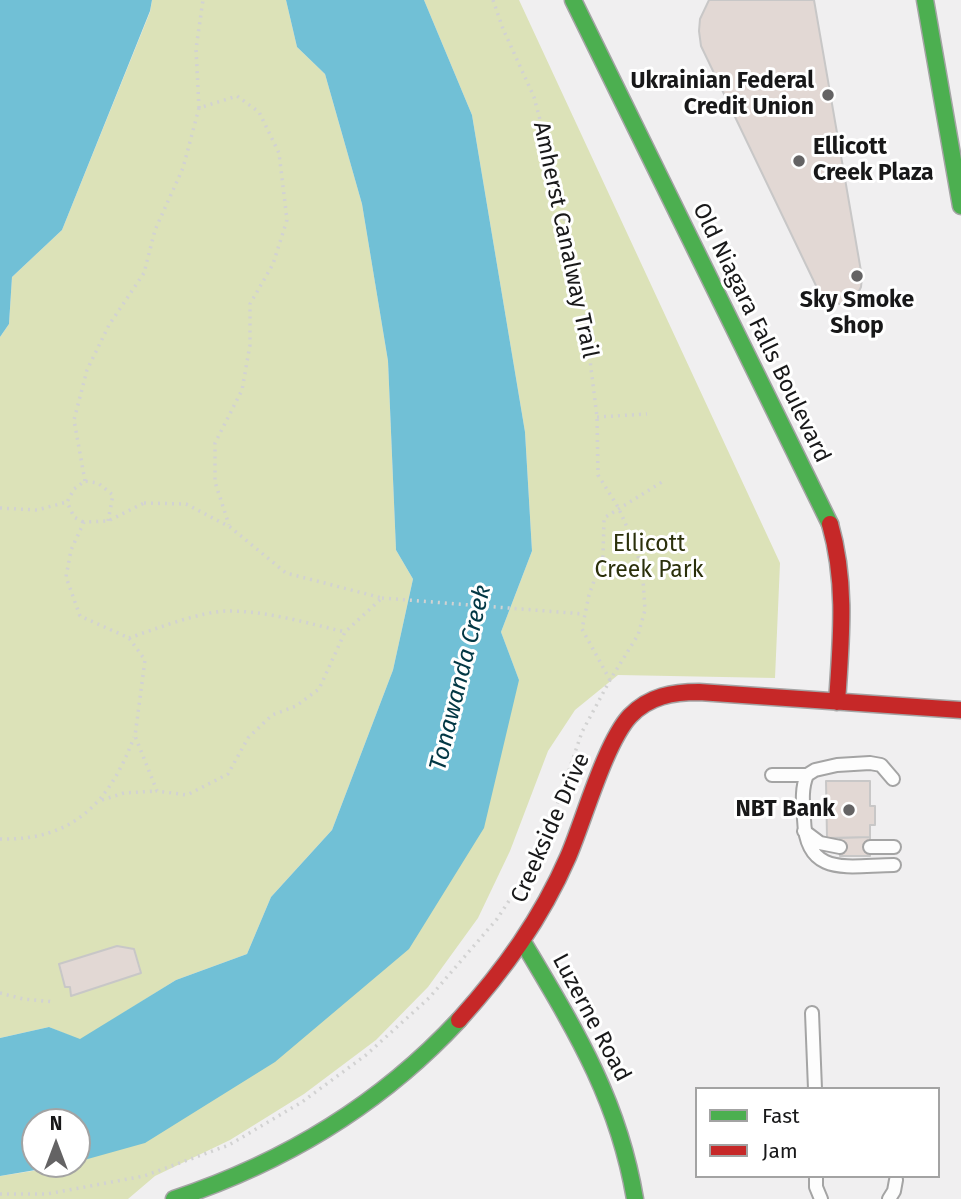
<!DOCTYPE html>
<style>
body{margin:0}
#map{position:relative;width:961px;height:1199px;overflow:hidden;background:#f0eff0;font-family:"Fira Sans",sans-serif}
canvas{display:block}
.legend{position:absolute;left:695px;top:1087px;width:245px;height:91px;box-sizing:border-box;background:#fff;border:2px solid #a3a3a3;margin:0;padding:9px 12px;list-style:none;font-size:21px;color:#181819}
.legend li{display:flex;align-items:center;gap:14px;height:35px}
.legend b{width:35px;border:2px solid #a3a3a3}
.north{position:absolute;left:21px;top:1108px;width:70px;height:70px;box-sizing:border-box;background:#fff;border:2px solid #a3a3a3;border-radius:50%;rotate:0deg;font-size:19px;font-weight:700;line-height:28px;text-align:center;color:#181819}
.north::after{content:'';display:block;margin:auto;width:24px;height:32px;background:#646364;clip-path:polygon(50% 0,100% 100%,50% 72%,0 100%)}
</style>
<div id="map">
<canvas width="961" height="1199"></canvas>
<ul class="legend">
<li><b style="height:9px;background:#4caf50"></b>Fast</li>
<li><b style="height:9px;background:#c62828"></b>Jam</li>
</ul>
<div class="north">N</div>
</div>
<script>
const ctx = document.querySelector('canvas').getContext('2d');
ctx.lineJoin = 'round';
function fillPath(path, color) { ctx.fillStyle = color; ctx.fill(path, 'evenodd'); }
function stroke(path, color, width, dash) { ctx.strokeStyle = color; ctx.lineWidth = width; ctx.lineCap = dash ? 'butt' : 'round'; ctx.setLineDash(dash || []); ctx.stroke(path); }
function label(font, color, halo, rows, align = 'center') {
  ctx.font = font + ' "Fira Sans",sans-serif'; ctx.lineWidth = 6; ctx.setLineDash([]); ctx.textBaseline = 'middle'; ctx.strokeStyle = halo; ctx.fillStyle = color; for (const [text, x, y, turn = 0] of rows) {
    ctx.save(); ctx.translate(x, y); ctx.rotate((+turn || 0) * Math.PI / 180); ctx.textAlign = isNaN(turn) ? turn : align; if (halo) ctx.strokeText(text, 0, 0); ctx.fillText(text, 0, 0); ctx.restore();
  }
}
fillPath(new Path2D(`
 M152,0H286L297,47L325,74L362,204L388,361L396,550L413,579L393,670L332,830L271,897L247,954L176,980L80,1040L49,1027L0,1038V337L9,324L12,277L62,230L150,12Z
 M424,0H519L780,563L775,678L618,675L575,710L548,751L510,851L478,918L428,987L376,1040L304,1094L230,1140L155,1176L128,1199H0V1176L77,1164L519,680L501,632L532,551L525,432L472,115Z`), '#dce2b8');
fillPath(new Path2D(`
 M0,0H152L150,11L62,230L12,277L9,324L0,337Z
 M286,0H424L472,115L525,432L532,551L501,632L519,680L484,828L409,949L275,1062L145,1143L77,1162V1122H35V1164H71L0,1176V1038L49,1027L80,1039L176,980L247,954L271,897L332,830L393,670L413,579L396,550L388,361L362,204L325,74L297,47Z`), '#71c0d6');
const building = new Path2D(`
 M709,0H814L862,277L861,287L857,295L850,301L840,304L833,302L820,294L701,46L699,31L700,19Z
 M826,781H870V806H875V825H870V837L827,838Z
 M870,837V856H840V838Z
 M117,946L134,949L141,973L71,996L70,987H65L59,964Z`);
fillPath(building, '#e2d8d4');
stroke(building, '#c8c7c7', 2);
const lane = new Path2D(`
 M772,775H807L815,770L837,765L870,763L881,765L893,779
 M807,775C801,789 803,804 804,819C806,879 850,865 894,865
 M804,831L820,843L840,847
 M870,847H894
 M812,1013L815,1089
 M816,1176V1187L821,1199
 M889,1199L894,1191L896,1180`);
const fast = new Path2D(`
 M573,0L830,524
 M925,0L961,206
 M523,942C574,1028 618,1098 635,1199
 M174,1199C283,1163 380,1105 459,1020`);
const jam = new Path2D(`
 M830,524C847,583 841,641 837,702
 M459,1020C504,970 541,919 568,857C584,820 605,743 630,716C649,696 673,692 699,692L961,710`);
stroke(lane, '#a4a4a4', 16);
stroke(fast, '#a4a4a4', 19);
stroke(jam, '#a4a4a4', 19);
stroke(new Path2D(`
 M493,0L503,29L534,97L560,196L584,312L597,417L598,475L618,507L636,547L643,579L645,610L638,635L610,680L582,732L556,808
 M199,108L196,49L203,0
 M597,417L647,414
 M85,481L74,420L87,370L109,325L144,273L155,230L183,168L199,108L237,96L259,112L279,153L287,220L273,264L250,304V345L242,390L215,443V482L229,525
 M144,503L186,504L230,527L286,573L382,598L345,632L319,689L296,706L272,715L248,738L228,774L187,795L157,791L135,736L145,660L129,638L80,616L66,577L71,550L84,522L108,521Z
 M0,508L37,510L67,502
 M83,522L74,517L67,502L74,489L85,481L98,483L113,495L108,521
 M382,598L584,614
 M129,638C155,629 202,611 228,611C267,611 307,623 345,632
 M610,680L582,629L589,595L603,556L604,518L662,482
 M102,800L124,793L156,791
 M0,839C73,841 110,802 134,737
 M0,993L23,999L55,1002
 M938,1111H942
 M0,1194H47L144,1176L229,1145L302,1102L366,1055L429,998L497,919L530,869`), '#d2d2d2', 3.5, [2, 5]);
stroke(lane, '#fdfdfd', 12);
stroke(fast, '#4caf50', 16);
stroke(jam, '#c62828', 16);
for (const [x, y, r, color] of [
 [828,95,7,"#646364"],
 [799,161,7,"#646364"],
 [857,276,7,"#646364"],
 [849,810,7,"#646364"]
]) { const dot = new Path2D(); dot.arc(x, y, r, 0, 2 * Math.PI); ctx.fillStyle = color; ctx.fill(dot); stroke(dot, '#fff', 2.5); }
label('bold 23px', '#181819', '#fff', [
 ["Ukrainian Federal",814,82],
 ["Credit Union",814,108],
 ["Ellicott",813,148,"left"],
 ["Creek Plaza",813,174,"left"],
 ["Sky Smoke",857,301,"center"],
 ["Shop",857,327,"center"],
 ["NBT Bank",835,810]
], 'right');
label('23px', '#181819', '#fff', [
 ["Amherst Canalway Trail",565,240,78],
 ["Old Niagara Falls Boulevard",761,333,64],
 ["Creekside Drive",551,828,-66],
 ["Luzerne Road",591,1018,62]
]);
label('23px', '#2b300b', '#fff', [
 ["Ellicott",649,545],
 ["Creek Park",649,571]
]);
label('italic 24px', '#023744', '#fff', [
 ["Tonawanda Creek",461,678,-76]
]);
</script>
